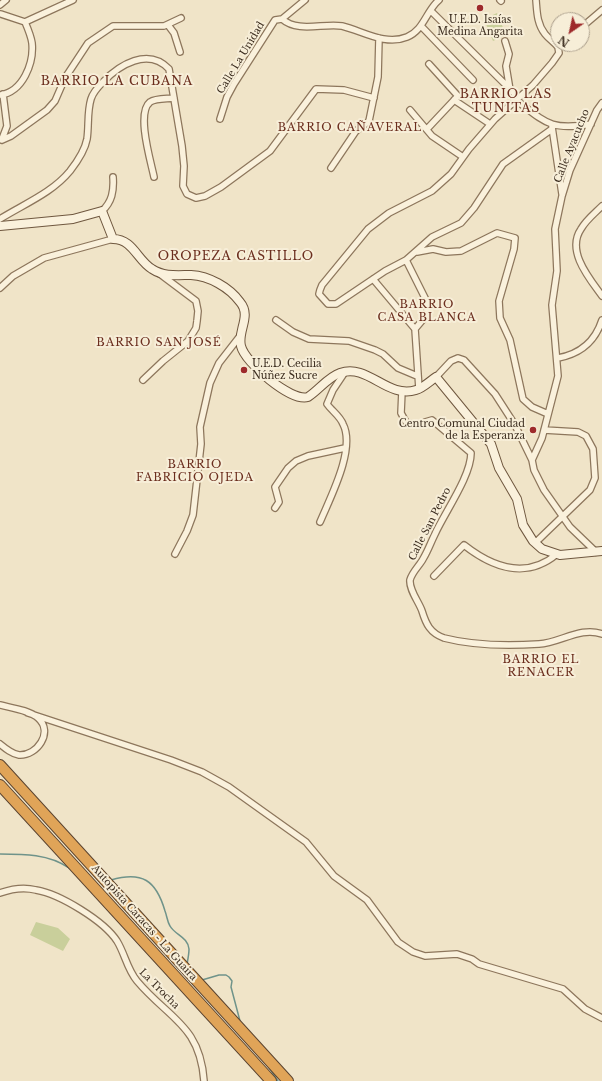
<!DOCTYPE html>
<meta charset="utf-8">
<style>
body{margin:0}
#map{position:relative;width:602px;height:1081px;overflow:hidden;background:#f0e4c8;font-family:"Libre Baskerville",serif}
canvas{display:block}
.north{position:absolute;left:550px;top:12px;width:40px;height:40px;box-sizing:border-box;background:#f7eed8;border:1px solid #ada18e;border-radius:50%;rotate:214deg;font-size:11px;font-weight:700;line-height:16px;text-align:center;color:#3d2e20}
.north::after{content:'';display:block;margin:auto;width:14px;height:18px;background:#9e2a2b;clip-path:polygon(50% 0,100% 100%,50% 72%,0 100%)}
</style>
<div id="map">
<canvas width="602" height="1081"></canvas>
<div class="north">N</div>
</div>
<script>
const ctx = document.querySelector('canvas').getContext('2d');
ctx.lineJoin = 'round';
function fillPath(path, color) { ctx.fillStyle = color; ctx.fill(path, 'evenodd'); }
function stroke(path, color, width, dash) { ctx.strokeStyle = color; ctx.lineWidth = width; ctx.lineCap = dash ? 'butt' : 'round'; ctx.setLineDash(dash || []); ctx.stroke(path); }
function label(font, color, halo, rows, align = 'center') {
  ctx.font = font + ' "Libre Baskerville",serif'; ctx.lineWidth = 4; ctx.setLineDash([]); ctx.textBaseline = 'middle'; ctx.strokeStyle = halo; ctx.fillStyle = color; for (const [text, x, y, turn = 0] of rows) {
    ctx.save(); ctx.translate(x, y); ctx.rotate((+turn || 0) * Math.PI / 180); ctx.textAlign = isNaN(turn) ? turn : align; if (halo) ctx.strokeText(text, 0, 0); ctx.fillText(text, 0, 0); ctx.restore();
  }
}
fillPath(new Path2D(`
 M497,13L506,35L493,41L484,19Z
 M36,922L58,928L70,939L63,951L30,935Z`), '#c9cf9b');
stroke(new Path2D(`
 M0,854C24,854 49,854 69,868
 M111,880C142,871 156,880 165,911C167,916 167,921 170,926C175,935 188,937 189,949C189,954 188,959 187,964
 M202,980L219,975H226L229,977L232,981L231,987L240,1021
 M268,1066L278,1081`), '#6f938a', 1.5);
const street = new Path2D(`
 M500,0L501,1
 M536,0C537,12 537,24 545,34C549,39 554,42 558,47L559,53L552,63L533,85L495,119L469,149L451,174L432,191L389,213L368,229L322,285L320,290L319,294L328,304H336L385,271L406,260L432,237L461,223L474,208L503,164L552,129
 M0,5L6,0
 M431,11L514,93L516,100
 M282,19C298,33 323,23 342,26C363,31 385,46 407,37C424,30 426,11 439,0
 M25,22L73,0
 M168,25L174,33L180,52
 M421,26L473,80
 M582,27L602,10
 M505,41L509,54L506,66L510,90
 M0,95C23,92 34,63 32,43C31,36 28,29 25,22L1,14
 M454,100L490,124
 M516,100C546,123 551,131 591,124
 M410,110L432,136L463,157
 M220,119L227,97L234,84L275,20L282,19L305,0
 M552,127L562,194
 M427,129L458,96L429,64
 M2,139L7,126L3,94
 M2,140L11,136L47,110L55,101L65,78L88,43L113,26H164L181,18
 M331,168L356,131L369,121L378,77L379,38
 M154,177C151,162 136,113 150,102C156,98 167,99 174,98
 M602,206C595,213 586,220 581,229C566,251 589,278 602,296
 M102,211C112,202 114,191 113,177
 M0,219C24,204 52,193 70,171C77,162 85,150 87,139C89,126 87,112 91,99C93,92 98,87 103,82C119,65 148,47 169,69L182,146L184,166L183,186L187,194L196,198L205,196L221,187L270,151L316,89L344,90L374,98
 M417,252L433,249L446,252L461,251L497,233L515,238L514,249L499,301L500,318L510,340L523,399L532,407L548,414
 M406,260L428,304L426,316L415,329
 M373,279L415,329L419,389
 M0,288L13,276L44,258L113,239
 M276,320L293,332L309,339L349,341L375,350L383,354L398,368L417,376
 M558,358C580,354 595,342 602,320
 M436,377L451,361L458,358L464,360L495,394L515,425L532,460L534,470L544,490L570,527L596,552
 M143,380L163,361L188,341L196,328L197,321L198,311L196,301L160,274
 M402,391L401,413L406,422L415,425L432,420L471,453C471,476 445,512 435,534C431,542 428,551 423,559C420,565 412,572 410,580C409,590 419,602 422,611C426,624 430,633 444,638C475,646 507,646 539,644C560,643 581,626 602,634
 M532,460L542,438L558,376L552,305L557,271L555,229L562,196L570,170L597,110L602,103
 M275,508L279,502L275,487L288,468L296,461L308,456L345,448
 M320,522C330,498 356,449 343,424C340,416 332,411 327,404L333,390L345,372
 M535,543L590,490L595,478L593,449L586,436L578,432L544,430
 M175,554L187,531L193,515L201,444L200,427L210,383L219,363L240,336
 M434,576L464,545C492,567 526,580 557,554
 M0,705C12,708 29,710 38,718C54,732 37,756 19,755C12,754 6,749 0,744
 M28,713L171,760L202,772L229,787L306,842L334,876L367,900L398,942L413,952L425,956L457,954L472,959L479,964L563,989L585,1009L602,1018
 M0,893C11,889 25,887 36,890C60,894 104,921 117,941C125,954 127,969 137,981C169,1019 200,1025 204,1081`);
const secondary = new Path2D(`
 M0,226L73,219L102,211L113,239C133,239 137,260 152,269C164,277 178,275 191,275C209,276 229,287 240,302C252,316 237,331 241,346C245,363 291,402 308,397C319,390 328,377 340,373C368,363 387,399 416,390C423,388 430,381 436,377L491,444L499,468L517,499L523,525L533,541L542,549L560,555L602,551`);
const highway = new Path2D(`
 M0,765L288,1081
 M0,785L271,1081`);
stroke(street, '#8d765c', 8);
stroke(secondary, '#6f573f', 10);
stroke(highway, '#5b4430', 12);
stroke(street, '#faf1dc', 5.5);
stroke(secondary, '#faf1dc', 8);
stroke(highway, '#e0a458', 10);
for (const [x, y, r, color] of [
 [480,8,4,"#9e2a2b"],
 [244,370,4,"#9e2a2b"],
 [533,430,4,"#9e2a2b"]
]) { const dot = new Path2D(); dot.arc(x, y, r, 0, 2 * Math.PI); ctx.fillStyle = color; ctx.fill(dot); stroke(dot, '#f7eed8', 1.5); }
label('10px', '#3d2e20', '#f7eed8', [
 ["U.E.D. Isaías",480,20],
 ["Medina Angarita",480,32],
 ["U.E.D. Cecilia",252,364,"left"],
 ["Núñez Sucre",252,376,"left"],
 ["Centro Comunal Ciudad",525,424,"right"],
 ["de la Esperanza",525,436,"right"]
]);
label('10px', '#3d2e20', '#f7eed8', [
 ["Calle La Unidad",241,58,-59],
 ["Calle Ayacucho",572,146,-68],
 ["Calle San Pedro",430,524,-63],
 ["Autopista Caracas - La Guaira",144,923,48],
 ["La Trocha",159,989,45]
]);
ctx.letterSpacing = '1px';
label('11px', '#6b2e1e', '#f7eed8', [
 ["BARRIO CAÑAVERAL",350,128],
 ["BARRIO",427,305],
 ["CASA BLANCA",427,318],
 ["BARRIO SAN JOSÉ",159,343],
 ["BARRIO",195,465],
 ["FABRICIO OJEDA",195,478],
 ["BARRIO EL",541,660],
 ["RENACER",541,673]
]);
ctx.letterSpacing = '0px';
ctx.letterSpacing = '1px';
label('12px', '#6b2e1e', '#f7eed8', [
 ["BARRIO LA CUBANA",117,82],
 ["BARRIO LAS",506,95],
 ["TUNITAS",506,109],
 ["OROPEZA CASTILLO",236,257]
]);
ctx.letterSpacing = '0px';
</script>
